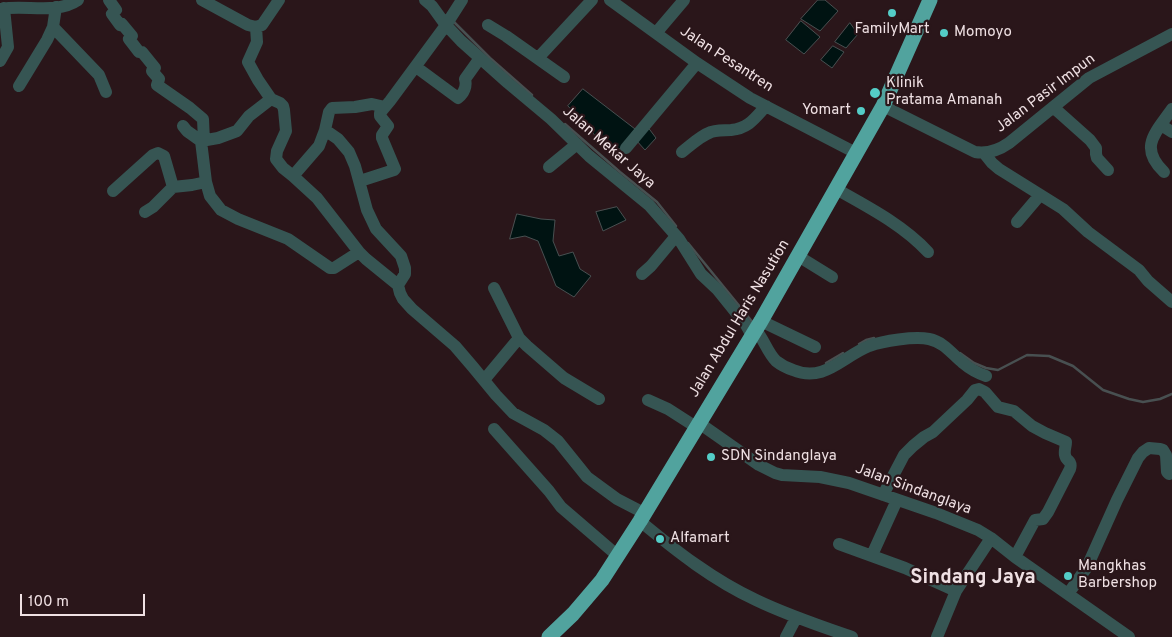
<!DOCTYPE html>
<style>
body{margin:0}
#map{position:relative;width:1172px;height:637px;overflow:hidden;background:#2a161a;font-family:Overpass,sans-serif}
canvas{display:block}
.scale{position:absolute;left:20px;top:594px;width:125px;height:22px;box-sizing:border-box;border:2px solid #efe0e3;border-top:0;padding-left:6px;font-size:15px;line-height:18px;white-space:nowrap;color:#efe0e3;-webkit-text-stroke:4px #2a161a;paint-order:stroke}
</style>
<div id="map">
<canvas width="1172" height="637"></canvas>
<div class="scale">100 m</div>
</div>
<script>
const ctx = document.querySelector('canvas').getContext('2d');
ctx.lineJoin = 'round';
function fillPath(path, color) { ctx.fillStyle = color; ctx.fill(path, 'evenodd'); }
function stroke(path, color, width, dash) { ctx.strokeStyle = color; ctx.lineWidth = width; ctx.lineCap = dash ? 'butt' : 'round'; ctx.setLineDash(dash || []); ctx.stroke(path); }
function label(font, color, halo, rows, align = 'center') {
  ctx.font = font + ' Overpass,sans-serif'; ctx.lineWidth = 4.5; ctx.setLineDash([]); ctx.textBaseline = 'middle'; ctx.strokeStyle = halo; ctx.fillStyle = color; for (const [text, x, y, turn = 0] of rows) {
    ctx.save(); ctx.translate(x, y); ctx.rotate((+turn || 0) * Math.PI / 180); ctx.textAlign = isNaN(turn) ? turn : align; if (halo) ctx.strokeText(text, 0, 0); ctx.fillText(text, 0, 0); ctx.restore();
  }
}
const water = new Path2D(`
 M818,0H825L838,11L820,31L801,19Z
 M801,21L820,37L804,54L786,40Z
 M850,23L858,34L846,48L835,42Z
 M833,46L844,52L832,68L821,60Z
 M583,89L635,129L614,156L568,106Z
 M647,126L656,138L645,150L636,140Z
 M617,207L626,220L603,231L596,212Z
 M517,214L541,219L555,220L553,241L559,256L573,252L580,269L591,276L574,297L556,286L538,241L525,236L510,239Z`);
fillPath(water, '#001312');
stroke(water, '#485051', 1);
stroke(new Path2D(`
 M452,20L490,58L532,95
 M565,124L620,172L657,202L676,226
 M688,243L754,324
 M859,344L866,340L874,338
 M960,353L974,363L986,368L998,370L1027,355L1049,356L1073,366L1103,390L1129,399L1143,402L1160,399L1172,394
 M826,363L843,353`), '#485051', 2.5);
stroke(new Path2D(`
 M109,0L116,10L112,14L120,25L122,24L132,36L129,39L139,52H142L155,68L152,71L159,79L157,85L190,108L203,119L204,141
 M202,0L248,25L256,27L262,25L279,0
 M425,0L432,6L445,24L461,41L508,83L551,119L589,156L649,205L679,239L701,274L717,289L746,325L752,336
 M610,0L697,63L750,98L856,153
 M0,9C25,4 56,15 78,0
 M488,25L506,36L564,77
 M53,27L99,75L106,92
 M256,27L257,42L248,62L258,80L271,99L280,103L283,106L284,110L286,131L277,151L276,159L283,168L293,176
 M656,33L684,0
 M538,58L592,0
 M0,61L8,47L4,8
 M416,67L458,98C464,93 467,86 465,79L480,58
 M19,86L47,40L53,27L56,7
 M883,106L975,152C988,154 999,150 1009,143L1089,78L1172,34
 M1053,107L1090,140L1096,148V154L1097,158L1108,170
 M1161,125L1172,132
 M183,126L187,131L201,141L218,138L237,131L249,116L271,99
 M325,130L338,139L349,152L355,166L367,210L376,229L401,256L405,268V274L398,285L400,293L403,299L412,309L455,346L473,367L496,395L513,413L544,430L558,441L587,477L617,499L644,513
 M201,141L206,182L210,196L221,210L238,219L288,239L330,268H334L359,252L366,259L398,285
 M626,148L697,63
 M682,152C691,145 700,136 711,132C718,130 724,130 731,130C749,128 755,118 766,106
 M984,153L992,163L999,169L1063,209L1088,232L1139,270L1148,281L1172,302
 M549,167L577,144
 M1164,172C1138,147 1156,132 1172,109
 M360,181L394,170L395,169L382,138V135L388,126L380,116V113L390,101L446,25L462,0
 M836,189C868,207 903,225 928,252
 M113,191L153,155L158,153L164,156L173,187
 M145,212L153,207L173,187L192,185L206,182
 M1017,222L1040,195
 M359,252L317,198L293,176L319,146L325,130L329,112L332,108L355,107L372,104L385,107
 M798,256L832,277
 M642,274L651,266L676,236
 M761,321L815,347
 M755,329C764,339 767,352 776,361C781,365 787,368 793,370C824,383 842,357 869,346C883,341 914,336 929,339C944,342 952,354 963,363C970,369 977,373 986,376
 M519,338L527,346L564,378L599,399
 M484,380L519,338L494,288
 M648,400L668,409L696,427
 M699,423L759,465L775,473L782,475L820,477L849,483L936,513L978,530L991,538L1015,557L1129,637
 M494,429L549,491L561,507L618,556
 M883,495L904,455L913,446L924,437L933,432L967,400L975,390L979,389L985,392L998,407L1014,411L1032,426L1045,433L1066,442C1066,446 1064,451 1065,455C1066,462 1073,460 1070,469L1048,512L1043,519L1035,520L1015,557
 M640,521C676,551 713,580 756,600C787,615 820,626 852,637
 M839,544L905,568L956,591L991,538
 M872,555L897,500
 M1068,594L1087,567L1117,500L1138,458L1143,452L1149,448L1160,449L1163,450L1166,455L1167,472L1169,474L1172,473
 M786,637L796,618
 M937,637L956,591`), '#365553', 12);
stroke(new Path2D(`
 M549,637L573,614L602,580L640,521L761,321L883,106L930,0`), '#51a39e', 15);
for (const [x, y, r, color] of [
 [892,13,5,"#54cdc7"],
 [944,33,5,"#54cdc7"],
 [875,93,6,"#54cdc7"],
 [861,111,5,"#54cdc7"],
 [711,457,5,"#54cdc7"],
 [660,539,5,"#54cdc7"],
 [1068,576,5,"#54cdc7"]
]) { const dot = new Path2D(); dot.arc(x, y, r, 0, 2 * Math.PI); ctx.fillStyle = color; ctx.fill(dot); stroke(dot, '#2a161a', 2); }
label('15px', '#efe0e3', '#2a161a', [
 ["FamilyMart",892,30,"center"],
 ["Momoyo",954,33],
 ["Klinik",886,84],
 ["Pratama Amanah",886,101],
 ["Yomart",851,111,"right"],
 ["SDN Sindanglaya",721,457],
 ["Alfamart",670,539],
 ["Mangkhas",1078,567],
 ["Barbershop",1078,584]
], 'left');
label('15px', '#efe0e3', '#2a161a', [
 ["Jalan Pesantren",726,60,33],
 ["Jalan Pasir Impun",1046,94,-37],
 ["Jalan Mekar Jaya",608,148,41],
 ["Jalan Abdul Haris Nasution",740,319,-59],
 ["Jalan Sindanglaya",913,490,20]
]);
label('bold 20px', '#efe0e3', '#2a161a', [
 ["Sindang Jaya",973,579]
]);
</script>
